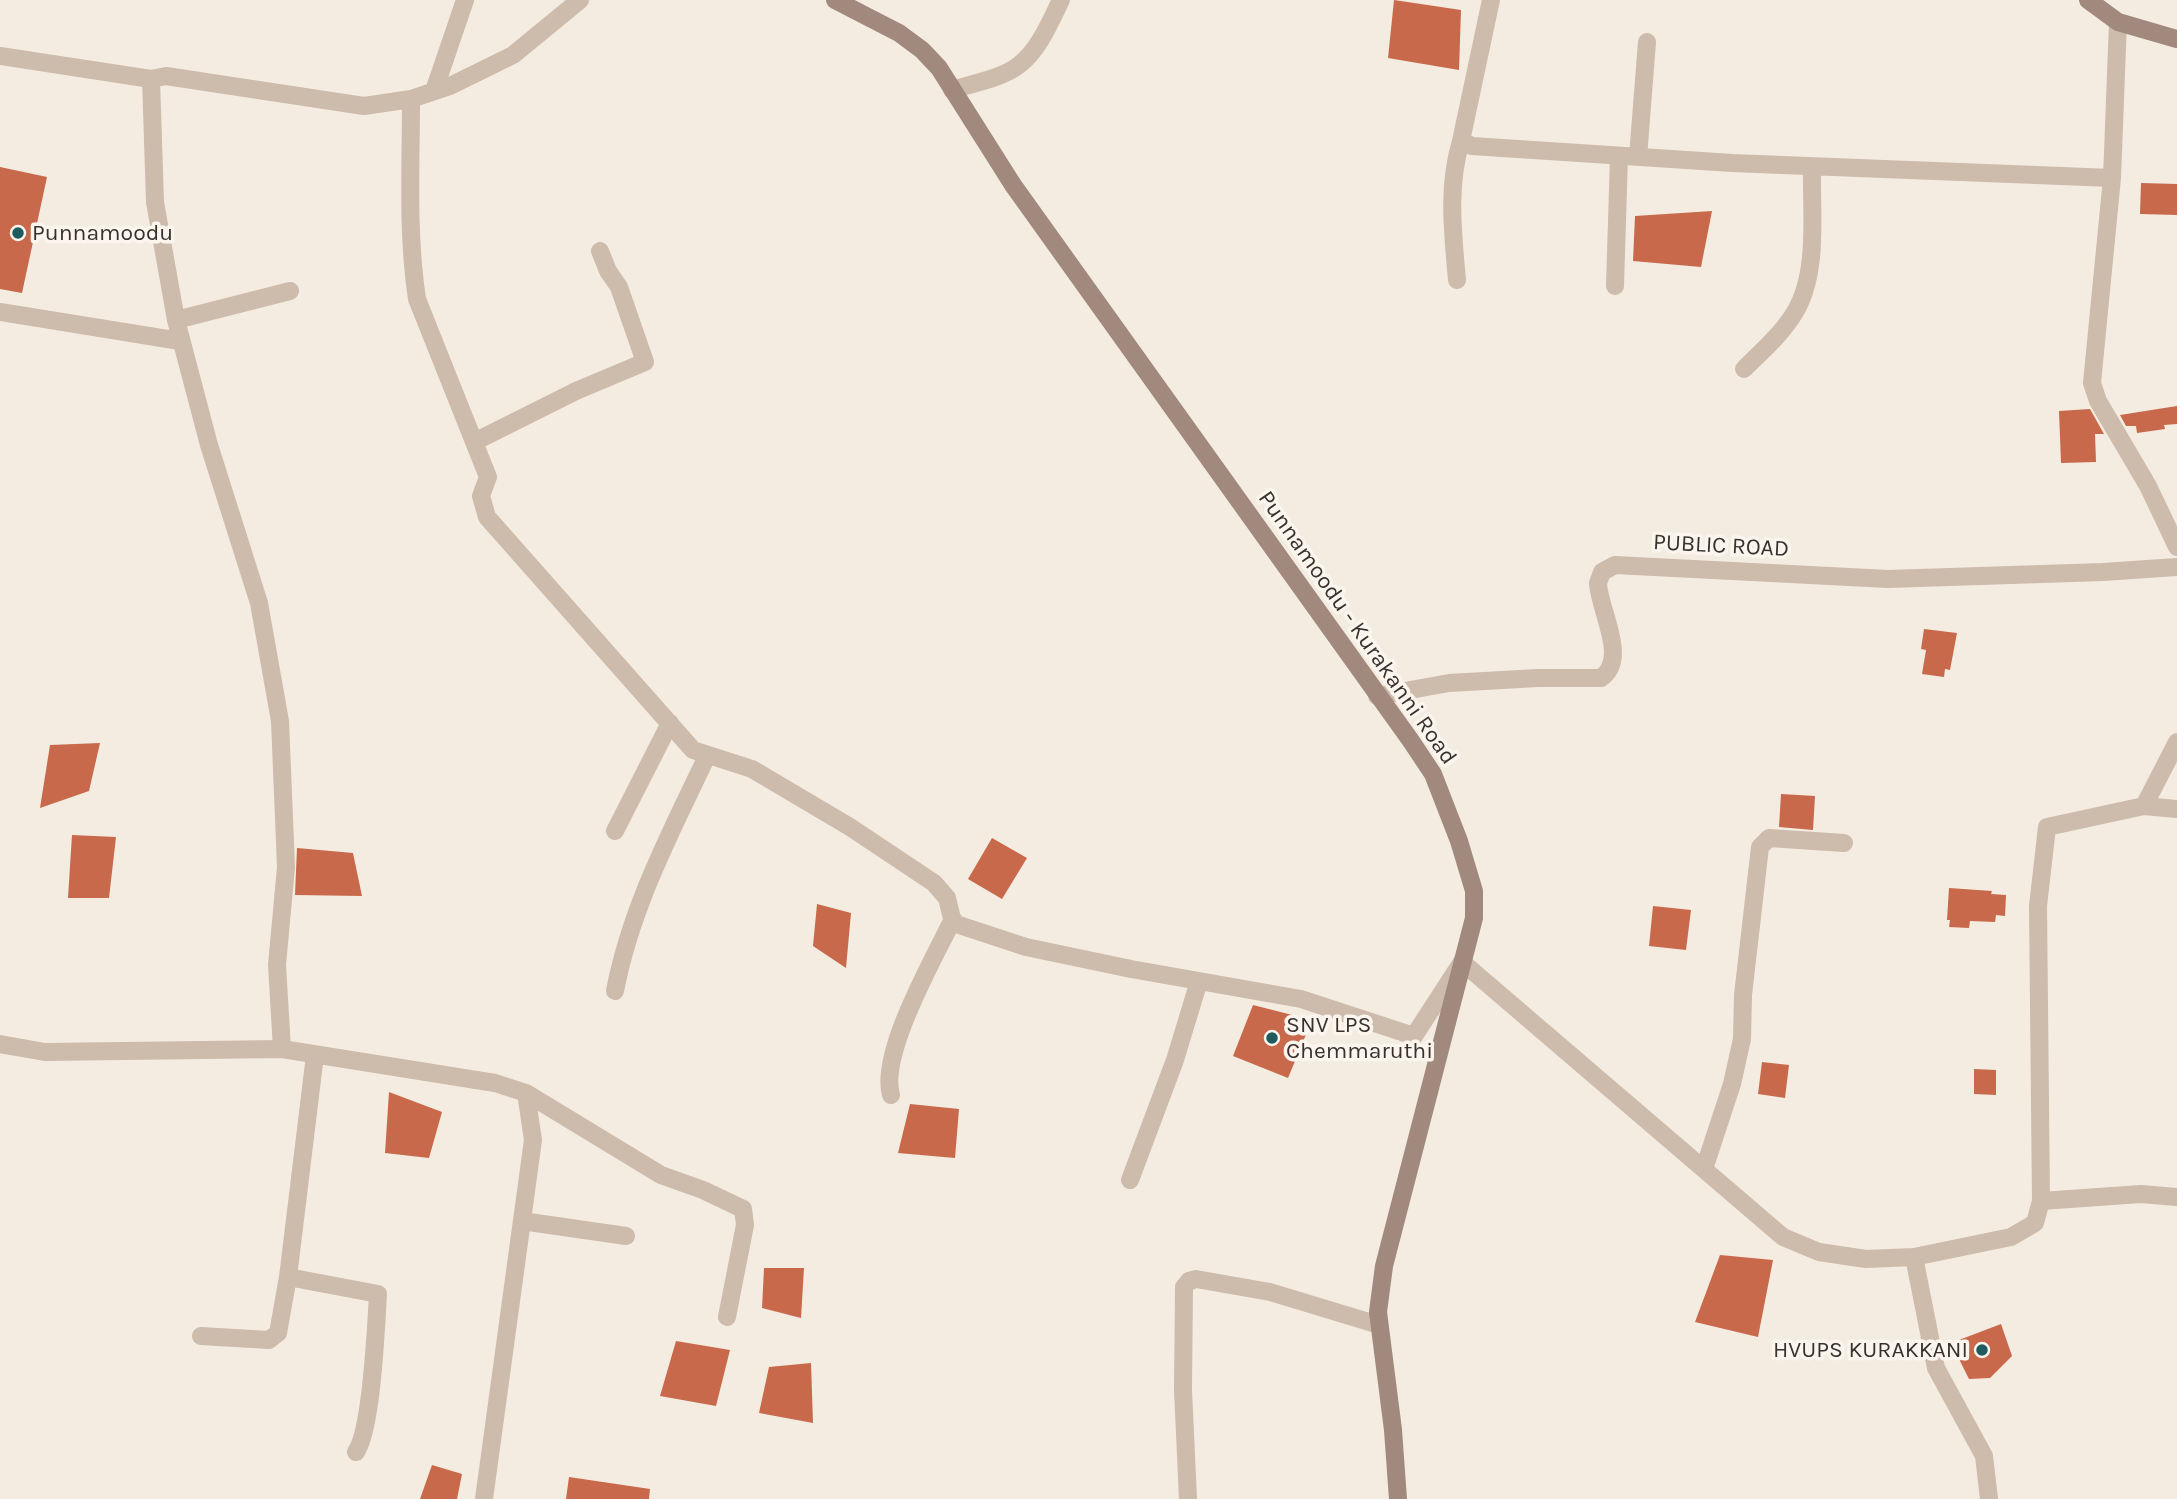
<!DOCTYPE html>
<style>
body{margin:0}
canvas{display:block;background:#f4ebe1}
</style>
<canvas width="2177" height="1499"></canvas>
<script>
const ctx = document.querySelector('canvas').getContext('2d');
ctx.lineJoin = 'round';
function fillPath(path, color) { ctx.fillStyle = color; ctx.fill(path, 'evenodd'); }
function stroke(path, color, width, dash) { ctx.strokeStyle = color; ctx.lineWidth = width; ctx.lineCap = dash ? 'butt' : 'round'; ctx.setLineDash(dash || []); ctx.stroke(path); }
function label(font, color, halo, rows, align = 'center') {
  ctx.font = font + ' Karla,sans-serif'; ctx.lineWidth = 7; ctx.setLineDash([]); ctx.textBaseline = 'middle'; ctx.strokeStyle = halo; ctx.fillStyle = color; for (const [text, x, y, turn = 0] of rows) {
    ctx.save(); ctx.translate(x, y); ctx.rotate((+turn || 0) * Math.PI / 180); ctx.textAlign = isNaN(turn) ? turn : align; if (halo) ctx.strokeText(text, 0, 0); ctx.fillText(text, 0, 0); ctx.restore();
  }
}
fillPath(new Path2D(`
 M1394,0L1461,10L1459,70L1388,58Z
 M0,167L47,177L22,293L0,289Z
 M2141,183L2177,184V215L2140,214Z
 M1712,211L1701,267L1633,261L1635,216Z
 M2177,406V424L2164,425L2165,429L2137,433L2136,426H2126L2120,415Z
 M2090,409L2104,434H2095L2096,462L2061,463L2059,411Z
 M1924,629L1957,633L1950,670L1945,669L1944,677L1922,674L1926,650L1921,649Z
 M100,743L89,791L40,808L50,745Z
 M1781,794L1815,796L1813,830L1779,827Z
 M72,835L116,837L109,898H68Z
 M992,838L1027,858L1002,899L968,879Z
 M297,848L353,853L362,896L295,895Z
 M1949,888L1992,891L1991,894L2006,895L2005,916L1996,915L1995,922L1970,921L1969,928L1949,927L1950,920H1947Z
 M817,904L851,913L846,968L813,946Z
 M1653,906L1691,910L1686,950L1649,946Z
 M1253,1005L1312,1020L1288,1078L1233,1056Z
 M1762,1062L1789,1065L1785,1098L1758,1094Z
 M1974,1069L1996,1070V1095L1974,1094Z
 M389,1092L442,1112L429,1158L385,1153Z
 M910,1104L959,1109L955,1158L898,1153Z
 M1720,1255L1773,1260L1758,1337L1695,1322Z
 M764,1268H804L801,1318L762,1308Z
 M2001,1324L2012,1356L1990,1378L1969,1379L1951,1343Z
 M676,1341L730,1350L716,1406L660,1396Z
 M811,1363L813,1423L759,1413L769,1367Z
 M432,1465L462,1474L457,1499H420Z
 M569,1477L650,1489L649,1499H566Z`), '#c8694b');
stroke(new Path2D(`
 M1491,0L1461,141L1472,146L1732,163L2112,178
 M2118,22L2112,178L2092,383L2098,401L2148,486L2177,547
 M0,56L151,79L166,76L364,106L411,99C411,165 407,233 417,299L488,477L481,496L487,517L693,750L752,769L850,827L934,883L947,898L953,923L1026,947L1131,969L1301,999L1414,1036L1462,962L1783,1237L1819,1252L1866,1259L1914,1257L1936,1368L1984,1456L1989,1499
 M151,79L155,202L176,320L209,445L259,603L280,721L286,867L277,965L282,1049
 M952,90C973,83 1001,79 1019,65C1039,50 1050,22 1061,0
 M434,91L465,0
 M411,99L450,86L513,55L580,0
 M1638,157L1647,42
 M1457,280C1453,234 1447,187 1461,141
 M1615,286L1619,156
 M0,312L180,341
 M176,320L290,291
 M1744,369C1762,351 1782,334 1795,312C1819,272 1811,212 1812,167
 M474,442L576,391L645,362L619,287L608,271L600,251
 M1377,696L1449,683L1538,678H1601C1629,659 1599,610 1598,583L1602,572L1615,565L1888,579L2103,572L2177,567
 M2144,806L2177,809
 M615,831L670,723
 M615,991C631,907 671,832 707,756
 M0,1044L45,1052L282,1049L495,1083L526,1093L533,1140L484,1499
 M526,1093L661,1175L703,1190L743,1209L745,1225L727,1317
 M891,1095C879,1054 934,958 953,919
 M1704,1169L1732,1084L1742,1039L1743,995L1760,847L1769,838L1844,843
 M1130,1180L1175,1060L1199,981
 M2041,1201L2141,1194L2177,1197
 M522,1221L626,1236
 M1914,1257L2011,1237L2035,1223L2041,1201L2038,906L2047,827L2144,806L2177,742
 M288,1277L378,1294C376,1326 372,1429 356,1452
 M201,1336L269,1340L278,1333L288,1277L315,1055
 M1188,1499L1183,1390L1184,1287L1189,1281L1196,1279L1270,1292L1379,1325`), '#cdbbac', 18);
stroke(new Path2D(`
 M835,0L899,33L922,50L939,68L1013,185L1411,741L1433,774L1459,841L1474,891V918L1384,1266L1378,1312L1393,1430L1398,1499
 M2088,0L2118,22L2177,39`), '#a18a7d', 18);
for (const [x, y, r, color] of [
 [18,233,7,"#1f5a5e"],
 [1272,1038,7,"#1f5a5e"],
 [1982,1350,7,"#1f5a5e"]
]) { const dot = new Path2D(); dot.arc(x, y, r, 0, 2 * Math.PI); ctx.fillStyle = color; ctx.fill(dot); stroke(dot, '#fbf5ee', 2.5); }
label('23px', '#3b302b', '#fbf5ee', [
 ["Punnamoodu",32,233],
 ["SNV LPS",1286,1025],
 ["Chemmaruthi",1286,1051],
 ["HVUPS KURAKKANI",1968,1350,"right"]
], 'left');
label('23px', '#3b302b', '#fbf5ee', [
 ["PUBLIC ROAD",1721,546,3],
 ["Punnamoodu - Kurakanni Road",1357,628,55]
]);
</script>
